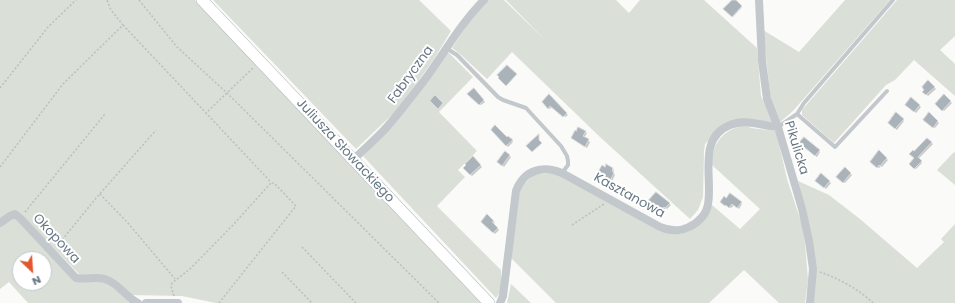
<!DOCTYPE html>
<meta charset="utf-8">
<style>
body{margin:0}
#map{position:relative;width:955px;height:303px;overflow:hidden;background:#fafaf8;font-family:Poppins,sans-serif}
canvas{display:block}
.north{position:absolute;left:12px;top:251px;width:40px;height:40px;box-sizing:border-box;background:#fff;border:1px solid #c1c8cd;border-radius:50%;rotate:155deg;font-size:11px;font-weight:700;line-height:16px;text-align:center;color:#657683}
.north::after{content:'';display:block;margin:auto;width:14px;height:18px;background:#e4572e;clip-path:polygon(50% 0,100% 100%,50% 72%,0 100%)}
</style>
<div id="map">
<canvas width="955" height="303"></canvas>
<div class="north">N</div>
</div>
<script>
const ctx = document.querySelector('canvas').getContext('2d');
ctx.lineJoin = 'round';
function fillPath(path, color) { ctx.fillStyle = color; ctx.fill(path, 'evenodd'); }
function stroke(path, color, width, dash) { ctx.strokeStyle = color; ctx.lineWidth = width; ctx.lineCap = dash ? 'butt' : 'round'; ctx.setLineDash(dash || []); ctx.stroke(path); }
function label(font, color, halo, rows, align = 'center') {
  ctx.font = font + ' Poppins,sans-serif'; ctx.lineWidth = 4; ctx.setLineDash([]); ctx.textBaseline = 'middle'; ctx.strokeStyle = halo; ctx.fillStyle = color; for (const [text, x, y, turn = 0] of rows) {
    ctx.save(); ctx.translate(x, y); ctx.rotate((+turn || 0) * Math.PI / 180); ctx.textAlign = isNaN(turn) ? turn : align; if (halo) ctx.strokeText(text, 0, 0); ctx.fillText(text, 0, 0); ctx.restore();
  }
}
fillPath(new Path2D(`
 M0,0H195L482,303H216L182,296L131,295L108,276L97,274L81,276L19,213L0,221Z
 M213,0H419L451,31L434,59L398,109L356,149Z
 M488,0H504L546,41L506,0H616L629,13L640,0H704L757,48L761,96L774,124L743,120L711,138L705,144L704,152L703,197L698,210L690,219L600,137L512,52L487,79L460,54L452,48L475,13Z
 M845,0H890L793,111L779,123L771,102L763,30L799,52Z
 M897,0H955V36L940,50L955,64V96L914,60L895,80L886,85L834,143L802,115V110Z
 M446,53H449L473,77L439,112L477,151L458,170L465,177L437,206L501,270V292L496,298L363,156Z
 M746,125L751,128L776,131L787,179L804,231L808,280L805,303H779L744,270L709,303H556L511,258L520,188L534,174L557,173L659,231C684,237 703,231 712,205L740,229L760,209L712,165C712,142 724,129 746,125Z
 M954,152L955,153V185L937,170Z
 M798,181L829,195L860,219L917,268L944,242L941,239L955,224V303H812L816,265Z
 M15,217L74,279L104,281L133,303H28L9,282L0,289V226ZM20,259H44V283H20Z
 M511,284L531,303H507Z`), '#dadfd7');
fillPath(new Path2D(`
 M733,0L742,7L733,17L725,9Z
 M928,82L936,89L928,96L924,92Z
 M474,89L485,102L481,105L468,94Z
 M549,96L568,115L565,117L552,107L550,109L543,102Z
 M944,96L952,103L944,111L936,104Z
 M911,99L921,107L916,113L906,105Z
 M897,114L904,121L897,130L889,123Z
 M929,114L939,123L935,128L925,120Z
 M492,130L507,138L508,137L513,142L508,147Z
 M585,132L587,133L584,138L590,142L587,148L574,139Z
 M805,138L820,152L817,157L800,143Z
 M927,139L933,144L918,159L922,163L916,169L910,164Z
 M879,152L888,160L882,167L881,166L879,168L871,162Z
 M505,153L511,157L504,167L500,163Z
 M473,158L482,167L472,176L464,168Z
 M607,165L614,170L613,173L615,175L612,181L601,174Z
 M845,168L852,175L845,183L837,177Z
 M821,175L831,183L826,189L816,181Z
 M657,194L671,205L667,209L666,208L661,212L649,201Z
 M731,194L742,204L739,209L734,205L731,208L728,206L727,207L721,202L726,200Z
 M487,215L495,223L493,224L499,230L495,234L482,222Z`), '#0003');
const building = new Path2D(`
 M732,0H736L742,6L732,17L723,9Z
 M507,65L517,74L506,86L498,78L499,77L497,75Z
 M928,80L935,87L926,95L922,92L924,90L922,87Z
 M474,88L484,100L479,105L467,94Z
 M549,94L567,113L563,117L550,106L548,109L542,102Z
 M944,94L951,101L942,111L935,104Z
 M435,95L443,103L438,109L430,101Z
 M911,97L920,105L914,112L905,105Z
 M896,112L904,119L895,129L888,123Z
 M929,112L938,121L933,128L923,120Z
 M495,125L507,137L508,136L513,140L506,146L491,130Z
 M578,127L586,131L583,136L589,139L585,147L571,138L575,130L576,131Z
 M539,134V140L542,143L532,152L526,146Z
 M804,137L820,150L815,156L799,143Z
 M927,138L932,142L918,157L922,161L914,169L909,164L914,158L909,154L913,150L914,151Z
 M879,150L887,158L880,166L879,165L877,168L870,162Z
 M505,151L510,155L502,166L497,162Z
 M473,156L481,165L470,175L463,168L466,165L465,164Z
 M606,164L613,168L612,171L614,173L610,181L598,172L602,165L605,167Z
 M845,167L851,173L843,183L836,177Z
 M821,173L830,181L824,188L815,181Z
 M656,192L670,203L665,208L664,207L659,212L648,201Z
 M730,193L742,202L737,208L732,204L729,208L726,205L725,206L720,202L724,196L726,198Z
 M487,214L494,221L492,222L498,228L493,233L481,222Z`);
fillPath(building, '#aab3b9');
stroke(building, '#dcdcda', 1);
const secondary = new Path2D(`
 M202,0L489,303`);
stroke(secondary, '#b3babf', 12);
stroke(new Path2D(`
 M139,0L177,47L227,93L439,303
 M123,25L206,113
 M0,88L48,27L76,0
 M0,167L63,84L123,25L111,10L107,0
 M100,194L128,223L175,279
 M25,212L105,114
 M572,225L604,204
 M57,246L97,197L156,130
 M302,247L356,303
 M282,272L312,303
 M820,272C838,278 860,290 873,303
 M174,296L171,286L172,283L190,269L232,226L270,184L269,180L206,113L254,67
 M219,303L296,206L274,183H270`), '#bbbfc2', 1.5, [2, 2]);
stroke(new Path2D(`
 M446,48L457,55L498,97L503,100L526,108L561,146L567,156L568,161V165L562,173
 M797,114L804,103L893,0
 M778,127L797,114L835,147L887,91`), '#c3c8cc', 4);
stroke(new Path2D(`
 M759,0L762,61L767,99L778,127L802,209L809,241L813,269L810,303
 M353,160C364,149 376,139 386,128C400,112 413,95 426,78C445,52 461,23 484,0
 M0,223L10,216L15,214L20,218L76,278C86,280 96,276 105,279C118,283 126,297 138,303
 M146,303H178
 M500,303L503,296L516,191C524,170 542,165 562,173L660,227C670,231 679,232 689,227C698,223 707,214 708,204C713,179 697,138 730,125C746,118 761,126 778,127`), '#c3c8cc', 8);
stroke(secondary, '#fff', 11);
label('13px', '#657683', '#fff', [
 ["Fabryczna",411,75,-54],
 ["Pikulicka",796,148,73],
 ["Juliusza Słowackiego",345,151,47],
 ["Kasztanowa",629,196,29],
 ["Okopowa",56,239,47]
]);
</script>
